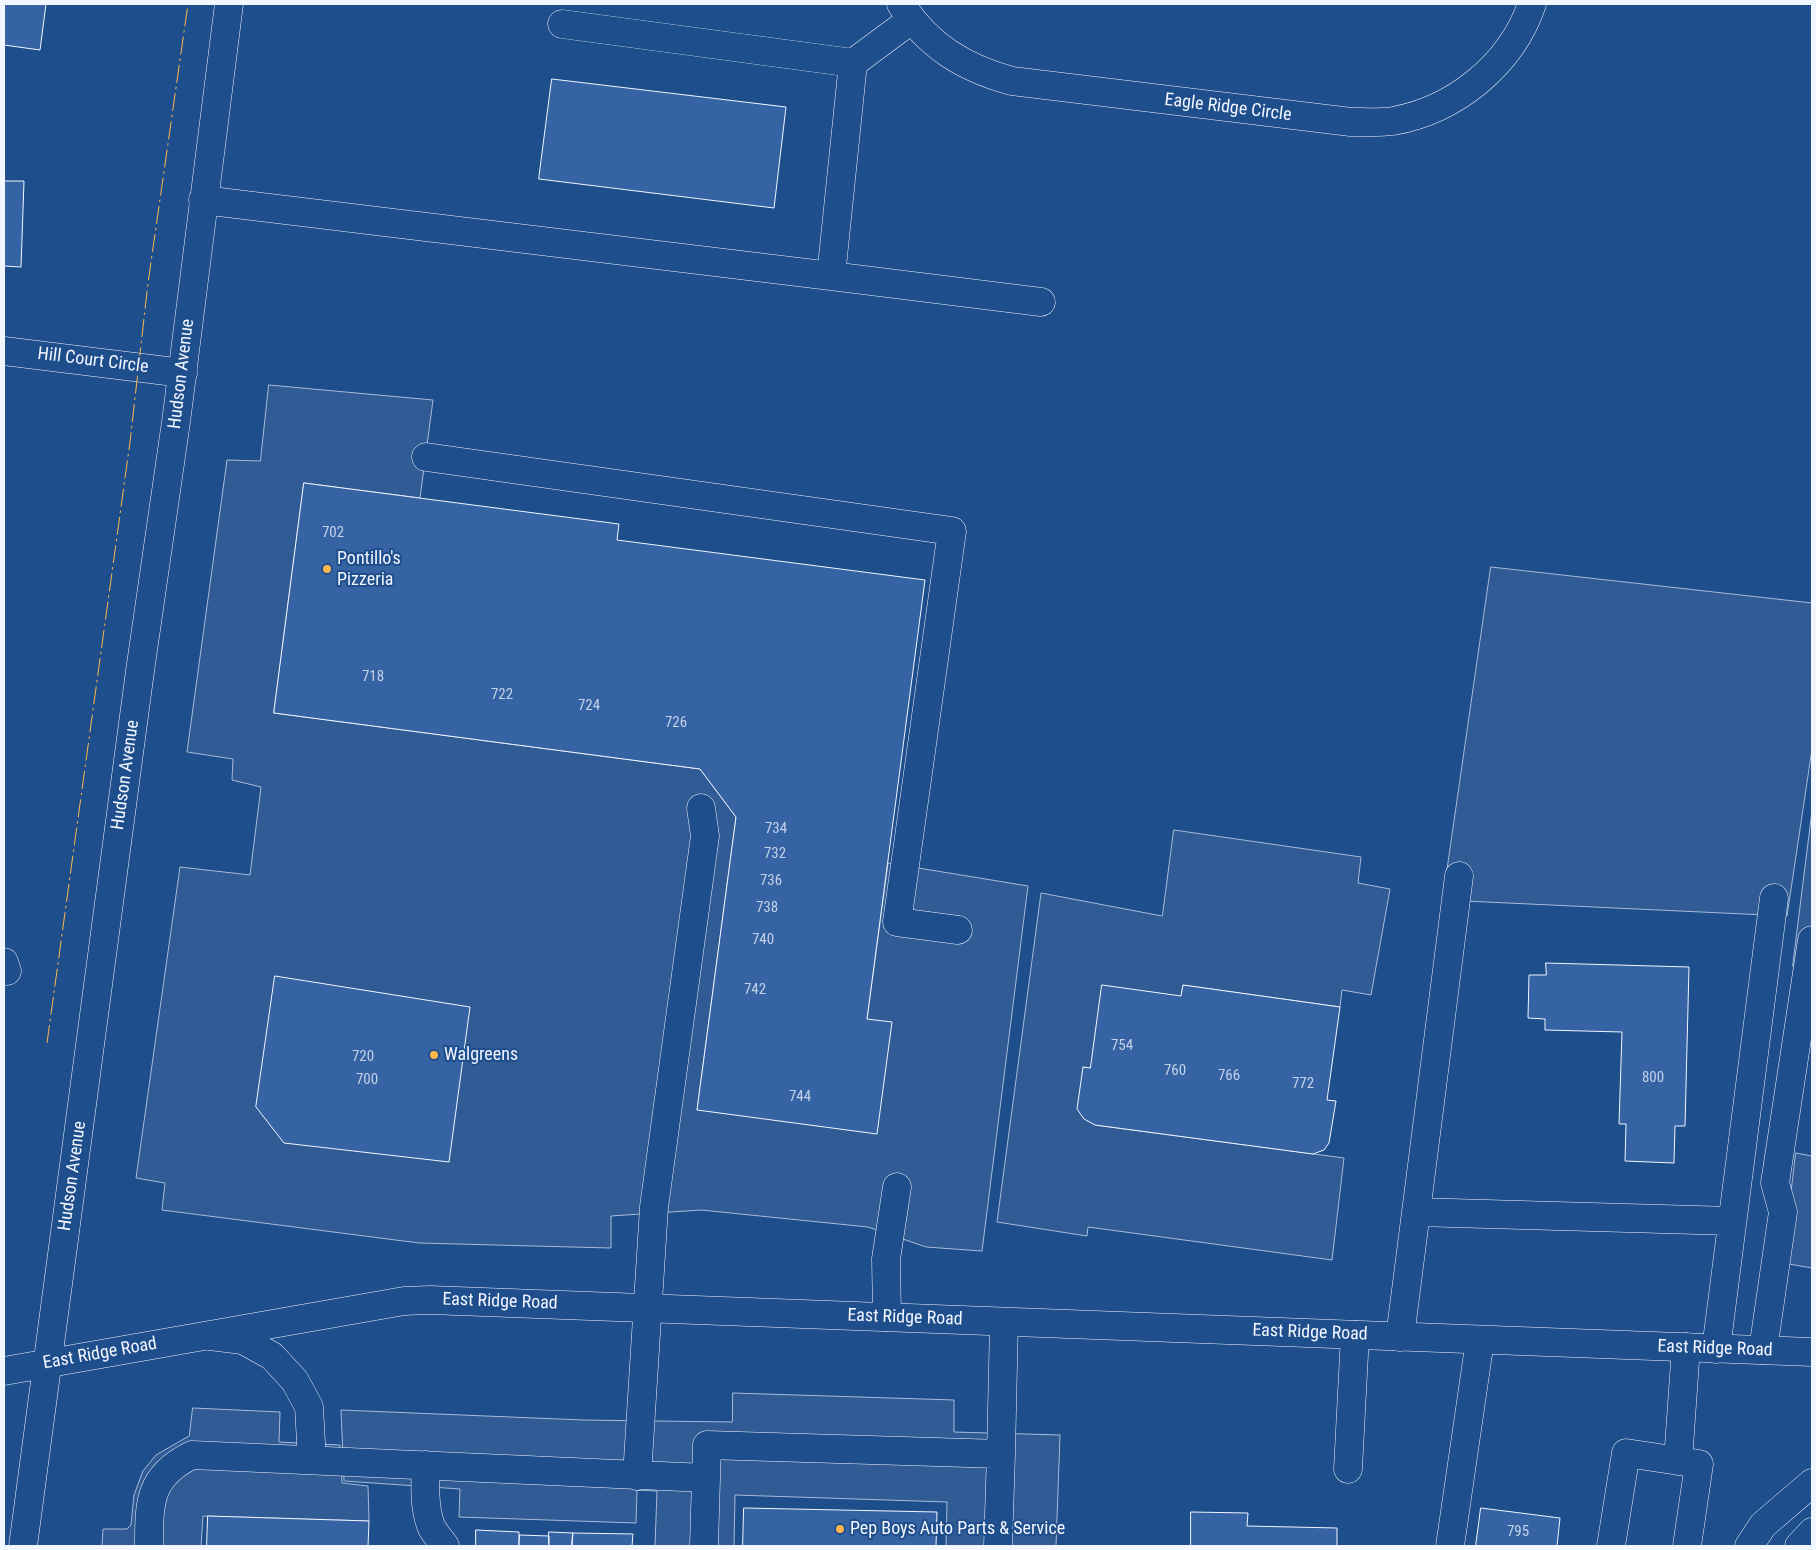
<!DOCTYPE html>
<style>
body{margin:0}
#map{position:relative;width:1816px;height:1550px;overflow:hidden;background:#1f4e8c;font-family:"Roboto Condensed",sans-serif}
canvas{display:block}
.frame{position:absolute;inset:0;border:5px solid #f2f6ff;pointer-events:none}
</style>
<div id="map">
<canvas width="1816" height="1550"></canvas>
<div class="frame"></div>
</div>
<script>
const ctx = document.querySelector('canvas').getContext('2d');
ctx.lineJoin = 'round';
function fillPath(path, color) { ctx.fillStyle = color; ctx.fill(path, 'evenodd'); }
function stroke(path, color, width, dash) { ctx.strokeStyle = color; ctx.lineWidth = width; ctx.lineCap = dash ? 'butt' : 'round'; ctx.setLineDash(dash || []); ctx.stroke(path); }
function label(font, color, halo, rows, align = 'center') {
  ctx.font = font + ' "Roboto Condensed",sans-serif'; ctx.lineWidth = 4; ctx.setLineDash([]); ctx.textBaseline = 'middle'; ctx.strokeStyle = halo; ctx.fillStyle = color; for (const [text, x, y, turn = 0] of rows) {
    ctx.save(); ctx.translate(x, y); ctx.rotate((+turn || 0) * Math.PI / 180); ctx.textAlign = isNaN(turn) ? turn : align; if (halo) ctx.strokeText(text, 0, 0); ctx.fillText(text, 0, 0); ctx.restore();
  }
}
const parking = new Path2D(`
 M269,385L433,400L420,498L304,483L274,713L700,769L736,817L697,1110L867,1019L888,863L1028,886L982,1251L926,1247L868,1227L701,1210L611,1216V1248L419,1243L162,1210L165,1183L136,1178L180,867L250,875L261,787L232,780L233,759L187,752L227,460L260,461Z
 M1491,567L1812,603V749L1787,916L1443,900Z
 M1812,811V969L1793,966Z
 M1174,830L1361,857L1358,883L1390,889L1371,995L1342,990L1340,1007L1183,985L1181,996L1090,1068L1083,1067L1095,1125L1344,1158L1332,1260L1088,1227L1087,1236L997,1222L1041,893L1162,916Z
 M1796,1153L1812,1156V1268L1783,1263Z
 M733,1393L954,1400V1432L1060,1435L1056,1546H946L947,1502L735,1495L734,1546H655L657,1491L637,1490L636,1523L459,1517L460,1489L344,1481L341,1410L583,1420L732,1422Z
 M193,1408L280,1412L279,1442L340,1445L342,1483L368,1486L369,1521L203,1516L201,1546H102L103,1529H127L131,1525L134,1495L143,1471L156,1455L189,1436Z`);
fillPath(parking, '#305b95');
stroke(parking, '#a8bbd7', 1);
const building = new Path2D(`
 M4,4H46L40,50L4,45Z
 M552,79L786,107L774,208L539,179Z
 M4,181H24L21,267L4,266Z
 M304,483L619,524L617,540L925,580L867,1019L892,1022L877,1134L697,1110L736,817L700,769L274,713Z
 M1546,963L1689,967L1685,1126H1675L1674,1163L1625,1161L1626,1124H1619L1622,1032L1545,1030V1019L1528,1018L1529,975H1546Z
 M275,976L470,1007L449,1162L284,1143L256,1107Z
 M1102,985L1181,996L1183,985L1340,1007L1327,1100L1336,1101L1329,1143L1324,1150L1313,1154L1095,1125L1084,1119L1077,1109L1083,1067L1090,1068Z
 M744,1508L937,1512L936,1546H743Z
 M1481,1508L1560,1518L1557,1546H1476Z
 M1191,1512L1248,1513L1247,1526L1337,1528V1546H1191Z
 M208,1516L369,1521L368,1546H207Z
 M476,1530L519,1532V1546H476Z
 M549,1532L573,1533L572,1546H549Z
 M573,1533L633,1534L632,1546H572Z
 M520,1535L549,1536V1546H519Z`);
fillPath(building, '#3563a3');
stroke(building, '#f2f6ff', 1);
const minor = new Path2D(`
 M901,4C928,46 964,68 1012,81L1351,122C1364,122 1379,123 1393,121C1455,110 1511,65 1532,4
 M562,24L853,63L911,20
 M203,200L831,276L853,63
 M831,276L1041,302
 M4,351L183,373
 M426,457L952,531L897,922L958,930
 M4,962L7,971
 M1416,1212L1732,1221
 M887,1317L886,1259L897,1187
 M210,1336L243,1340L272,1356L295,1381L309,1407L312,1460
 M1400,1337L1459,876
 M1716,1349L1774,898
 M1763,1350L1783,1212L1775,1183L1812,940
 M1001,1454L1004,1322
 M1678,1461L1686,1347
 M426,1465C425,1485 424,1507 431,1526C434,1533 441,1540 445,1546
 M1348,1469L1355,1335
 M637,1476L654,1207L705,836L701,808
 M149,1546C149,1502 149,1476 192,1455L706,1478L707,1445L1001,1454L998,1546
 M704,1546L706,1478
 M1450,1546L1480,1340
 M1611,1546L1626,1453L1699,1464L1687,1546
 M1749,1546L1763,1525L1812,1483
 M1799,1546L1812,1532`);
const major = new Path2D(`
 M4,1371L404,1301L430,1300L1812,1352
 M23,1546L140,671L176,422L229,4`);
stroke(minor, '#f2f6ff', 29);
stroke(major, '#f2f6ff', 29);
stroke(minor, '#1f4e8c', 28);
stroke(major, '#1f4e8c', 28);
stroke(new Path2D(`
 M47,1043L130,442L148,283L188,4`), '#ffb74d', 1, [18, 4, 2.5, 4]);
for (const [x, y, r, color] of [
 [327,569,5,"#ffb74d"],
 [434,1055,5,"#ffb74d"],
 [840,1529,5,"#ffb74d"]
]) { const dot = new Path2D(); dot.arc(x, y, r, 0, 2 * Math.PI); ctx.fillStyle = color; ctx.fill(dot); stroke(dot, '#1f4e8c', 2); }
label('15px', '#c3d1e8', null, [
 ["702",333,533],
 ["718",373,677],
 ["722",502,695],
 ["724",589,706],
 ["726",676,723],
 ["734",776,829],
 ["732",775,854],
 ["736",771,881],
 ["738",767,908],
 ["740",763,940],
 ["742",755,990],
 ["754",1122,1046],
 ["720",363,1057],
 ["760",1175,1071],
 ["766",1229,1076],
 ["800",1653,1078],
 ["700",367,1080],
 ["772",1303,1084],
 ["744",800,1097],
 ["795",1518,1532]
]);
label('18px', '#f2f6ff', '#1f4e8c', [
 ["Eagle Ridge Circle",1228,108,7],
 ["Hill Court Circle",93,361,7],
 ["Hudson Avenue",182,374,-83],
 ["Hudson Avenue",126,775,-82],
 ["Hudson Avenue",73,1176,-82],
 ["East Ridge Road",500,1302,2],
 ["East Ridge Road",905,1318,2],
 ["East Ridge Road",1310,1333,2],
 ["East Ridge Road",1715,1349,2],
 ["East Ridge Road",100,1354,-10]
]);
label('18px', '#f2f6ff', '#1f4e8c', [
 ["Pontillo's",337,559],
 ["Pizzeria",337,580],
 ["Walgreens",444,1055],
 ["Pep Boys Auto Parts & Service",850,1529]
], 'left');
</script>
